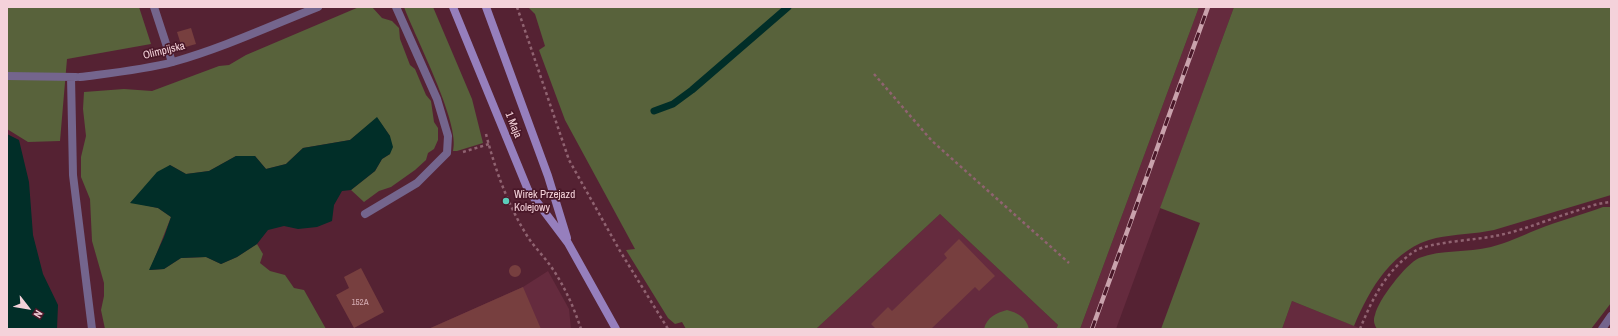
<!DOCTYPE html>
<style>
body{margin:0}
#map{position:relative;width:1618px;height:336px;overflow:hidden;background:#523;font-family:"Archivo Narrow",sans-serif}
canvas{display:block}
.frame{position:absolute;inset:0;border:8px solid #f4d2da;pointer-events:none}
.north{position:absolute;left:8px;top:288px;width:40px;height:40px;-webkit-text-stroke:3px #4a1829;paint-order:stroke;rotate:121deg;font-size:11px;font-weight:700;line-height:16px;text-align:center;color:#f4d2da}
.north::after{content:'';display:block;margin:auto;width:14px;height:18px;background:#f4d2da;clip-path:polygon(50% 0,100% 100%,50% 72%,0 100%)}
</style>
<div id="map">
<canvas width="1618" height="336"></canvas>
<div class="frame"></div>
<div class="north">N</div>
</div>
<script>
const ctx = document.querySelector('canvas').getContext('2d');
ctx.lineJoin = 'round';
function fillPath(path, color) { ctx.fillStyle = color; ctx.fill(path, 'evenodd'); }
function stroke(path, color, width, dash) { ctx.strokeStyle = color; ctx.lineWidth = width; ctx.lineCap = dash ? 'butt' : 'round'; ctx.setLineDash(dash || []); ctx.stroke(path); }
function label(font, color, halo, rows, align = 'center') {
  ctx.font = font + ' "Archivo Narrow",sans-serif'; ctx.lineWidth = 3.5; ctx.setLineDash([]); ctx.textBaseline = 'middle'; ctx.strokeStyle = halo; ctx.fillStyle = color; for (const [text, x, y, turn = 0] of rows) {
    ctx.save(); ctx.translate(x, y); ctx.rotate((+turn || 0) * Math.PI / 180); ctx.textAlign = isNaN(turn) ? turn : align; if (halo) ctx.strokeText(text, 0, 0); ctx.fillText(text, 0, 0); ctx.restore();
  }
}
fillPath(new Path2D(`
 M1199,7H1234L1116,329H1080Z
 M940,214L1058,325L1056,329H816Z
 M548,271L569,309L571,329H428L523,287Z
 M1292,301L1362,329H1282Z`), '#652b3e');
fillPath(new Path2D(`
 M7,7H139L151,44L67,59L60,141L28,142L7,129Z
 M359,7H372L382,18L392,21L399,28L400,39L410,65L415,69L426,95L431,101L434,122L438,128V140L434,149L428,153L426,160L415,170L391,187L379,191L364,202L351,190L375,171L382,159L390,154V136L377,118L350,140L303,148L286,164L266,169L255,156H236L209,171L186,174L170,165L131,202L158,208L171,217L150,270L164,269L181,258L206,257L221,264L237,257L257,244L263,254L260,263L270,271L285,275L294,288L304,290L326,329H105L101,310L104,296V283L92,241L90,199L81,177V157L86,136L83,109L84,92L124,89L152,91L219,66L229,65L246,55Z
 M404,7H433L472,99L483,143L457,151H453C461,124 415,37 404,7Z
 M528,7H1199L1080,329H1056L1058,325L940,214L816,329H686L682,322L675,324L668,318L626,250L635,249L565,120L539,50L545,46L535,14Z
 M1234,7H1611V195L1494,230C1475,234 1455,234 1436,238C1393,248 1370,288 1354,326L1292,301L1282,329H1161L1200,223L1160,208Z
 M1603,207H1611V303L1591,329H1377C1374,324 1373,320 1375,315C1378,300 1406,264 1419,258C1442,249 1467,253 1491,247C1507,243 1521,236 1536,230C1558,221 1581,215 1603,207Z
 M1007,310C1018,313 1026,317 1029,329H984C987,317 996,313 1007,310Z`), '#58623b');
fillPath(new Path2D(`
 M377,117L390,136L393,147L390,154L382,159L375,171L351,190L342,191L334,205L332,221L317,227L298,229L284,226L268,230L257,244L237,257L221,264L206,257L181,258L164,269L149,270L164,237L171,217L158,208L130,203L157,172L170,165L186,174L209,171L236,156H255L266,169L286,164L303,148L350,140Z
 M7,134L19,140L29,182L33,235L43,274L58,305L57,329H7Z`), '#012e28');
stroke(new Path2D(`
 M654,111L673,104L692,90L788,7`), '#012e28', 7);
fillPath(new Path2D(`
 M191,28L196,44L182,48L177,32Z
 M959,239L995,276L979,291L975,287L931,329H876L871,324L888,307L892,311L947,258L944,254Z
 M509 271a6 6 0 1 1 12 0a6 6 0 1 1-12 0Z
 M361,268L384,312L354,328L336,295L349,288L344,277Z
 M523,287L541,329H428L433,327Z`), '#773f3f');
stroke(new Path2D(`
 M517,7L569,160L620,251L668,329
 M874,74L932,141L1069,263
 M486,134C495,169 507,203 526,234C533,246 544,256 552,268C565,287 574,308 581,329
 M463,152L489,144
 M1360,329C1372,299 1387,269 1415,251C1429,242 1476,240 1495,236C1522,231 1549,219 1576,211C1587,207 1599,203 1611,202`), '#906371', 2.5, [3, 3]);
stroke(new Path2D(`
 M154,7L172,62
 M7,76L76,77
 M71,77L73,175L92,329
 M365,214L417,183L447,153L448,136L437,99L396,7`), '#74658d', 8);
stroke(new Path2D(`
 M80,77C111,73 143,70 173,62C223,48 270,26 318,7
 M1602,329L1611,316`), '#74658d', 8);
stroke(new Path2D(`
 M453,7L528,190L568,243L616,329
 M486,7L548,176L567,238`), '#967fbd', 8);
const rail = new Path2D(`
 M1092,329L1208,7`);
stroke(rail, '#c9a2ac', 4.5);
stroke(rail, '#4a1829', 3, [9]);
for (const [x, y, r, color] of [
 [506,201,4,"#5bcebb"]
]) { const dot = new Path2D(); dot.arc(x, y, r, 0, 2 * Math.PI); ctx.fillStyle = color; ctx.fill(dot); stroke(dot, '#4a1829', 1.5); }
label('9px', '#d5adb3', null, [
 ["152A",360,303]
]);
label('11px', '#f4d2da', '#4a1829', [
 ["Olimpijska",164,51,-14],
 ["1 Maja",513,125,68]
]);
label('11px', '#f4d2da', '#4a1829', [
 ["Wirek Przejazd",514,195],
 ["Kolejowy",514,208]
], 'left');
</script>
